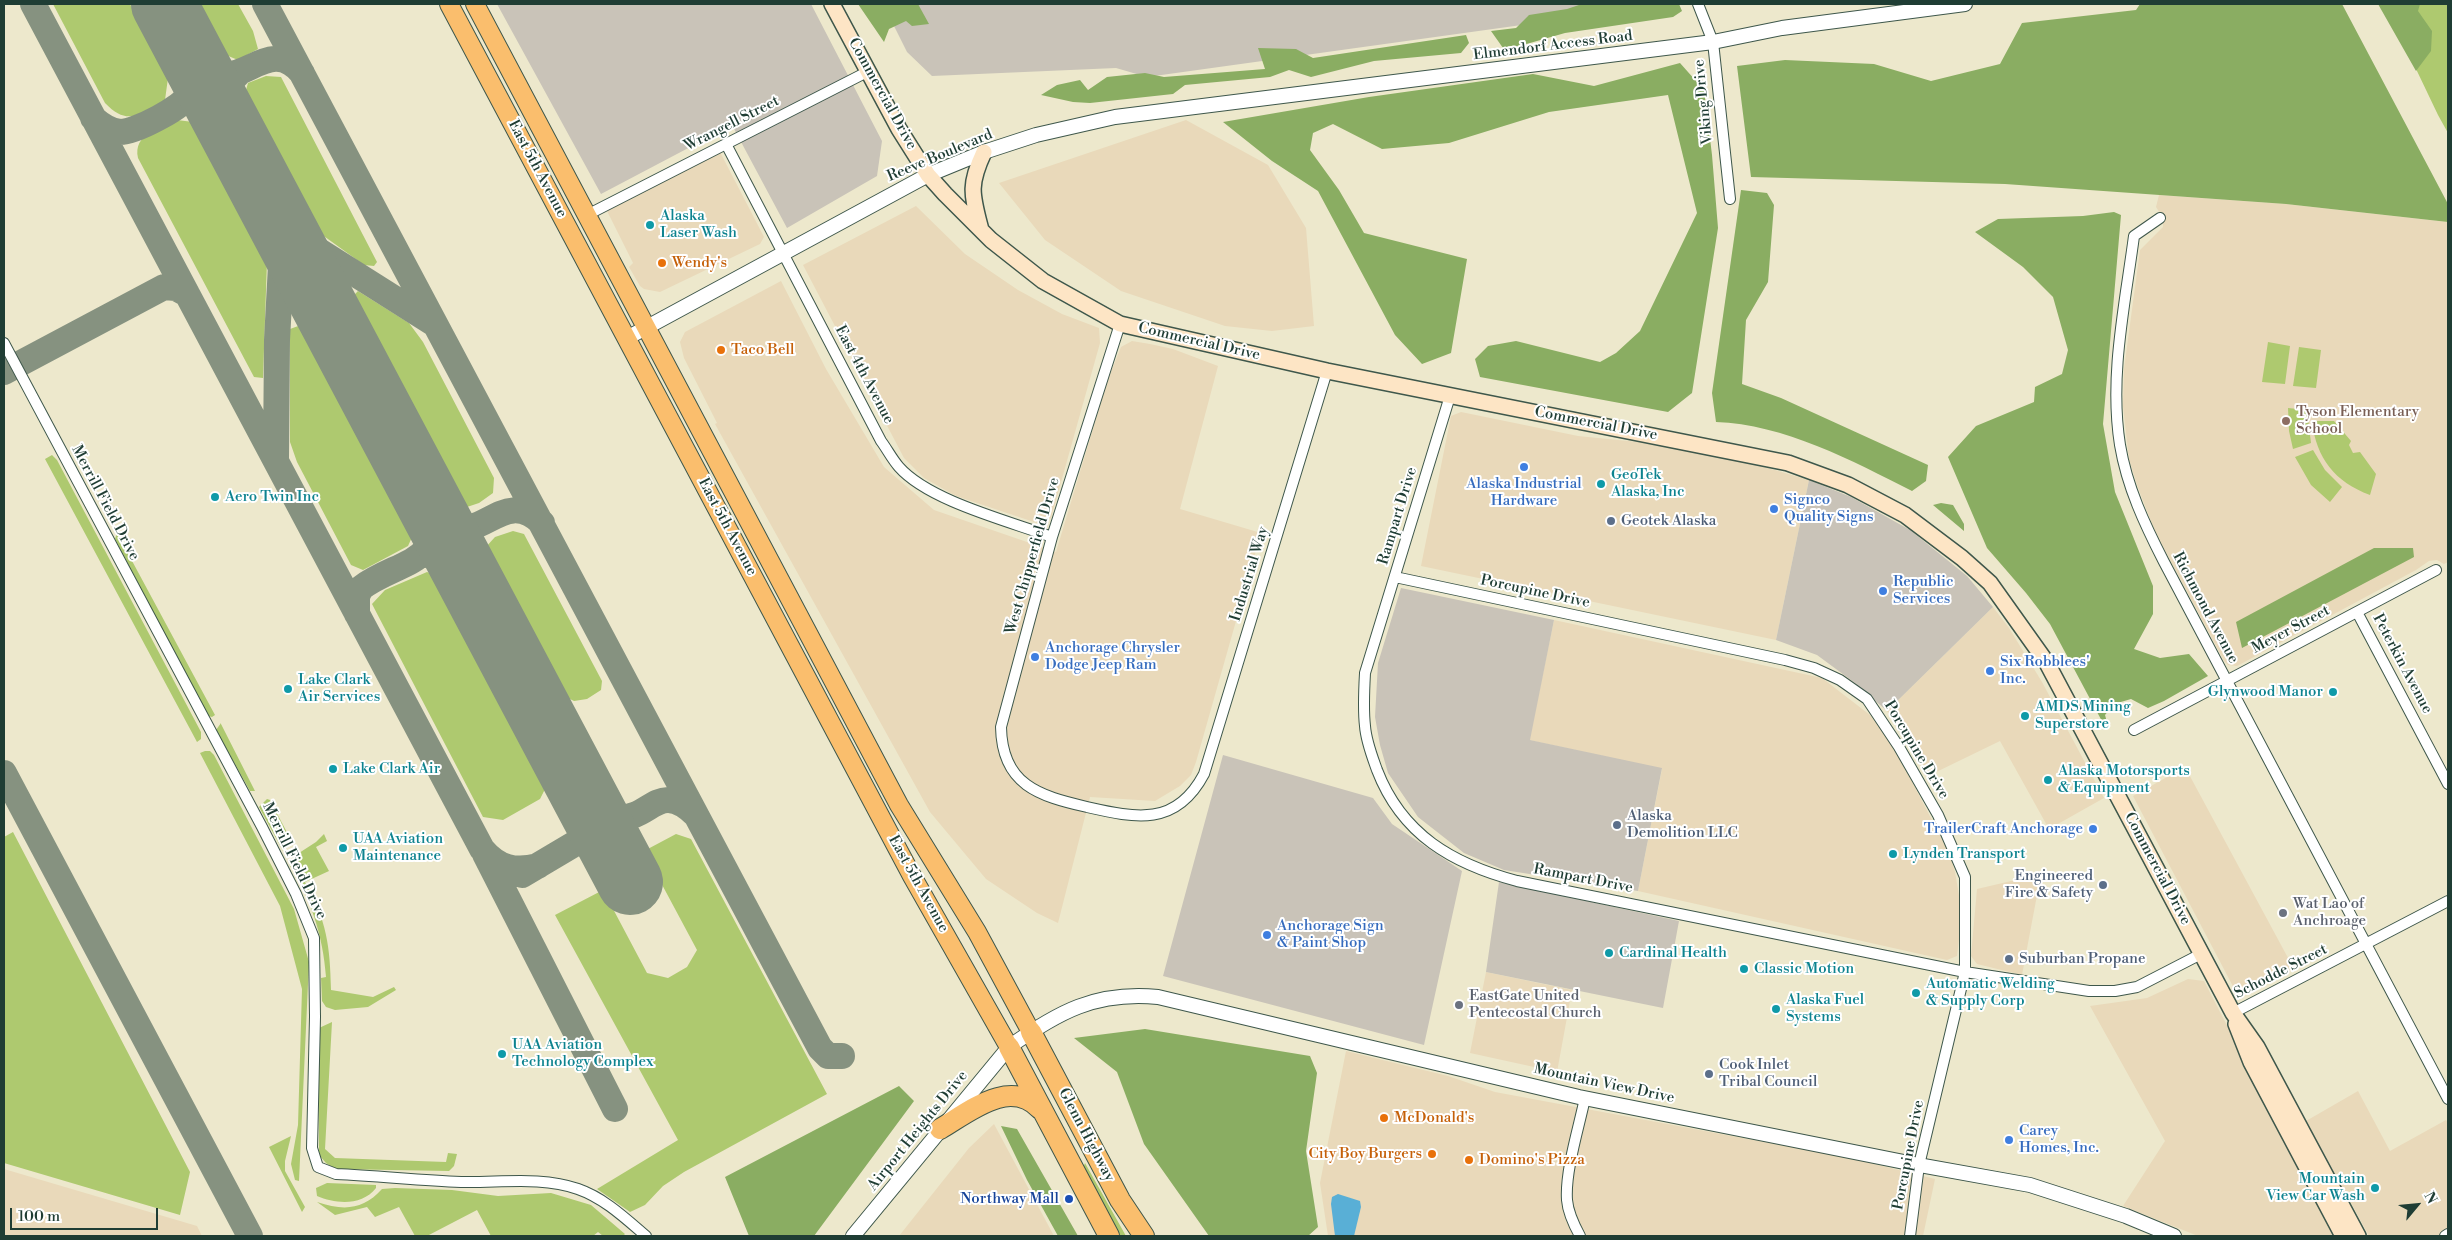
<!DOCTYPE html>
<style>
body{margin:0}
#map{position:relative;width:2452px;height:1240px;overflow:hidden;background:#ede8cc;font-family:"Libre Bodoni",serif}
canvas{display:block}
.frame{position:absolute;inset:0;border:5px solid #1f3d34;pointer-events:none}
.north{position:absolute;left:2392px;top:1180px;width:50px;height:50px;-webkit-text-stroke:4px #fff;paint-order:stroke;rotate:62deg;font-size:14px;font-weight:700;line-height:20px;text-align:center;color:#1f3d34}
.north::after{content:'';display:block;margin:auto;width:18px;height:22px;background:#1f3d34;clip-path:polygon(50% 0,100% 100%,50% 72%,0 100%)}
.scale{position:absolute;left:10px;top:1208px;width:148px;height:22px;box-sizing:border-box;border:2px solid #1f3d34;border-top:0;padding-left:6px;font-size:15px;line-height:18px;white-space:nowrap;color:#1f3d34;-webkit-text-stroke:4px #fff;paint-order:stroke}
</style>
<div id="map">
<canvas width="2452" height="1240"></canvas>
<div class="frame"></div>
<div class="north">N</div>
<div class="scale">100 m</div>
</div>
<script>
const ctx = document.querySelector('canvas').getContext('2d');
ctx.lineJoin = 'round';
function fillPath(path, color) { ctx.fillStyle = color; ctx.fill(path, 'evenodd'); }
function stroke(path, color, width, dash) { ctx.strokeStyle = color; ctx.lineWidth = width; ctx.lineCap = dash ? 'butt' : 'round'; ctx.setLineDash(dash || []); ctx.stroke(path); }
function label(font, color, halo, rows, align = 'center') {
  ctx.font = font + ' "Libre Bodoni",serif'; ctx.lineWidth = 4; ctx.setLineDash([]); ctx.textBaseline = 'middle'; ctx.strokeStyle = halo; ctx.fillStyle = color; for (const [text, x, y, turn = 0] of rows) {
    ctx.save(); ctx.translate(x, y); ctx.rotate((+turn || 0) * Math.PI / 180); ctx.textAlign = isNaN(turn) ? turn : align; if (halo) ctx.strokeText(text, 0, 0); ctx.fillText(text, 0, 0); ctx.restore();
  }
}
fillPath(new Path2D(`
 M1186,120L1268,165L1306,228L1314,326L1272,331L1225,326L1121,291L1045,240L999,183Z
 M720,152L764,237L760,244L660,292L644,289L640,286L629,267L633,263L607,211Z
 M2159,195L2286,204L2448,222V562L2444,564L2437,560L2429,561L2416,570L2237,666L2228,665L2224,661L2155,532L2137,485L2129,459L2123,406L2124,369L2140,250L2163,227V218L2156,207Z
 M916,206L965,254L1018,290L1062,314L1099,328L1100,343L1051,518L1040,524L956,496L924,478L904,458L803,265Z
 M781,281L826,369L884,467L934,510L1056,552L1107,382L1121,347L1132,341L1150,344L1173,349L1218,366L1180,509L1261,533L1196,762L1191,775L1180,786L1155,801L1090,797L1058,923L1037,913L986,879L930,812L715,424L717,423L684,358L680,342L685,332Z
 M1461,412L1578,436L1638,442L1754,464L1809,480L1776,640L1421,566L1451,416Z
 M1993,607L2009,628L2042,682L2104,798L2049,829L2000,741L1928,776L1887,711Z
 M1554,620L1822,678L1870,715L1893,745L1949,853L1955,872L1960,901L1961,923L1957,956L1947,960L1638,891L1662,769L1529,740Z
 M2185,767L2294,969L2245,995L2237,994L2133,796Z
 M2041,874L2022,975L1977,964L1971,956L1977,889Z
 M1486,972L1572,990L1557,1072L1470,1053Z
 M2188,979L2204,981L2336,1236H2198L2123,1206L2165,1141L2090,1006L2147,998Z
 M1346,1051L1448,1076L1495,1092L1850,1158L1935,1179L1923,1236H1328L1320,1183Z
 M2358,1091L2390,1151L2446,1120L2448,1123V1236H2369L2306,1121Z
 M994,1124L1054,1236H899L969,1148Z
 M4,1169L197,1226L202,1236H4Z`), '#e9d9ba');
fillPath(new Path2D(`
 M497,4H811L882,141L877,176L787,228L732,125L601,194Z
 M883,4H1673L1147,77L1116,68L932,76L907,52Z
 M1809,480L1851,497L1910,530L1967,576L1993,607L1887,711L1855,683L1817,655L1776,640Z
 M1401,588L1554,620L1530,740L1662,768L1638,891L1504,870L1464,853L1418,817L1388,773L1380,745L1375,717L1378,663Z
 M1223,755L1373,798L1392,824L1462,871L1424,1045L1163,976Z
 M1499,882L1679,921L1663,1008L1486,972Z`), '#c9c3b8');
fillPath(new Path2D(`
 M53,4H130L168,78L165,100C140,114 128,127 105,103Z
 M195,4H238L253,31L258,49L238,60L221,53Z
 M2385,4H2448V133L2438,115Z
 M266,76L281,77L377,262L374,266L364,265L314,229L244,97L248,83Z
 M177,120L193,122L267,261L263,378L254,377L138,158C133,134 159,128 177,120Z
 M358,291L409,323L423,342L494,478L493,493L479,503L467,507L459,502L353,296Z
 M301,325L413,535L408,546L363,570L351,565L297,462L290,442V329Z
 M2268,342L2290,346L2285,384L2262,382Z
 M2299,347L2321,350L2316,388L2293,386Z
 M2288,408L2307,410L2311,443L2293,449L2289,431Z
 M2312,421H2334L2351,441L2349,445L2353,453L2360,452L2376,474L2370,495C2335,482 2316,458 2312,421Z
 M2313,450L2325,470L2342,487L2330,502L2311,485L2295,457Z
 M52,455L57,460L201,732V739L197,742L45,459Z
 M513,531L524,534L602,681L601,690L587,699L574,701L562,695L488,559L485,548L495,537Z
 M117,533L215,715L212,717L208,716L115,539Z
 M427,572L440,577L547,785L540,799L503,820L483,817L372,604L385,590Z
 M221,723V724L255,791H250L216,730Z
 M205,751H210L214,755L294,909L309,962L299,1181L295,1180L291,1164L298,1125L302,989L280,906L200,753Z
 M267,799L270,800L292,842L283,851L259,807Z
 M13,832L190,1172L180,1215L4,1163V837Z
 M324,834L327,841L316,847L329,871L305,882C327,921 330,946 331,990L373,997L394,987L396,990L368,1007L335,1010L326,1007L322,1001L321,978L326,977C323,935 311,900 289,864L299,855V853L316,842Z
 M676,834L691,839L827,1094L684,1172L663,1186L645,1205L630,1212L597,1189L678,1140L555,915L603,890L647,973L668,978L687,967L697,950L644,851Z
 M332,1022L325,1149L335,1158L446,1162L448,1153L457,1154L454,1166L449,1171L335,1169L326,1163L319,1155V1028Z
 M291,1136L285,1161V1171L305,1207L302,1212L269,1147Z
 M1085,1163L1126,1236H1120L1083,1168Z
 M327,1183L376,1185V1188C362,1206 336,1204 317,1196L316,1188Z
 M395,1188L452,1190L498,1196L551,1193L591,1205L625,1234L623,1236H603L598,1232L593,1236H491L477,1210L427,1236H415L399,1207L375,1217L367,1207L335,1215L317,1202C344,1211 363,1210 382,1189Z`), '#aec96f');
fillPath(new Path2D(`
 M858,4H918L929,24L912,26L906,21L889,29L884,42Z
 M1582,4H1679L1682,11L1673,17L1565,33L1516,47L1503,48L1491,31L1516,28L1529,15L1567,9Z
 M2140,4H2342L2448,204V222L2286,204L2005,184L1751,177L1737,66L1785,60L1874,64L1931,81L2000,64L2022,23L2136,10Z
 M2378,4H2420L2418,11L2432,31L2431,51L2416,71Z
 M1466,35L1469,43L1461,53L1374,61L1311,77L1289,70L1270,77L1185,85L1173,94L1090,103L1073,102L1041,95L1057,85L1080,80L1088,90L1107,77L1145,73L1164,77L1265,69L1258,48L1296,49L1313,58Z
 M1680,63L1704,90L1712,155L1718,228L1692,393L1668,412L1480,377L1475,359L1488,346L1516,341L1600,362L1616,353L1640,331L1697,213L1668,95L1549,112L1449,143L1382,149L1333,124L1313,133L1310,150L1339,190L1364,233L1467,259L1451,353L1422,364L1395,335L1318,191L1272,161L1223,122L1369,97L1533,74L1594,86Z
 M1741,190L1767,193L1774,205L1768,282L1746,320L1742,384L1781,398L1928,465L1926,481L1912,491C1853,461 1783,424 1716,422L1712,393Z
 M2114,212L2121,215L2103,424L2115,492L2153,586V614L2134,649L2160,658L2189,654L2208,676L2164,701L2148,708L2131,699L2114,704L2105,715L2108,726L2104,725L2050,624L2026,593L1987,548L1948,457L1976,426L2034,402L2035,387L2062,374L2068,350L2053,297L2023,267L1975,232L1998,219L2083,216Z
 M1941,503L1953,505L1964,524V531L1933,505Z
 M2374,548H2413L2414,557L2242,648L2236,622Z
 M1145,1029L1310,1056L1317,1073L1306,1151L1318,1227L1308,1236H1209L1144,1144L1117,1072L1074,1038Z
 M899,1086L914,1101L814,1236H749L725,1177Z
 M1001,1126L1017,1129L1078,1236H1058L1027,1180Z`), '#8aad62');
fillPath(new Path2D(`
 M1338,1194L1360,1201L1361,1207L1354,1236H1335L1331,1204L1332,1197Z`), '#59afd6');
stroke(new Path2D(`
 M33,4L482,849C498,868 515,872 538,866
 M265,4L820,1048L828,1056H842
 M193,60C238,106 264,29 302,73
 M93,118C101,125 109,131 120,132C136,132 183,107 190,94C197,83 195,72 193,60
 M227,123C221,103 222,89 238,74
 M275,213L282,247L277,340L276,458
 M275,213L297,237L433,323
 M4,372L164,287L176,288L187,294
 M431,507C437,513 443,521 451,525C484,541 504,487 542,523
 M419,556C438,551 451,556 464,570
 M357,614V596L361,588C396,561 446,565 431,507
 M4,773L250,1236
 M585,798C595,805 606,815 619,817C651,820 658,779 696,815
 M485,854L615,1109
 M522,875L581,840L587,822L585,798`), '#869280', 26);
stroke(new Path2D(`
 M164,4L630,882`), '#869280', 66);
const minor = new Path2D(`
 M1698,4L1713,42L1730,199
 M726,144L881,441C887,449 892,459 899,467C929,501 1009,521 1052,537
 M587,215L867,72
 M2160,218L2134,236C2125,305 2109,376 2120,445C2127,487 2145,525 2164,562L2448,1099
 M1120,324L1052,537L1001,727C1002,785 1039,796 1087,807C1136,818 1176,827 1204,774L1327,371
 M4,343L262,827L296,894L314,938L315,1017L312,1148L318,1167L336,1174C377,1176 419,1180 461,1182C499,1183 542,1176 578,1189C604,1198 625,1218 646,1236
 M1450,396L1365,673C1364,691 1363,709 1365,726C1366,741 1372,756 1377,770C1402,835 1453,864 1517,881L1965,972L2089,991H2115L2137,987L2201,954
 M1395,577L1785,660L1814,668L1840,680L1867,699L1899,747L1938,815L1965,877V972L1919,1165L1910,1236
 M2357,612L2448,784
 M2134,730L2436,570
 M2233,1013L2448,901
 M1580,1236C1574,1225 1568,1213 1567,1200C1565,1171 1579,1127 1585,1098
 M2445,1236L2448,1234`);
const tertiary = new Path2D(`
 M627,338L928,175L984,152L1036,135L1115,117L1713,42L1782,28L1965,4
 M853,1236L1009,1047C1058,1012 1096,991 1158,997L1579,1097L1919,1165L2030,1185L2126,1216L2174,1236`);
const secondary = new Path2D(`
 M832,4L899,129L928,175L945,194L991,240L1043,281L1120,324L1327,371L1788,463L1848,485L1905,515L1962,558L1990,583L2047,663L2233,1013L2257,1047L2358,1236
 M981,230C972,195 968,186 984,152
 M2236,1024L2251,1062L2343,1236`);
const trunk = new Path2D(`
 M449,4L912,876L1009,1047
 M475,4L899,805L977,932L1031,1032`);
const motorway = new Path2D(`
 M1031,1032L1120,1200L1144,1236
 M1009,1047L1109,1236
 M940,1129C969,1112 1010,1077 1040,1109`);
stroke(minor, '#3e574b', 12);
stroke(tertiary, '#3e574b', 16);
stroke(secondary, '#3e574b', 18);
stroke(trunk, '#3e574b', 20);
stroke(motorway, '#3e574b', 22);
stroke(minor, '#fff', 10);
stroke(tertiary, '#fff', 14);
stroke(secondary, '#fde5c5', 15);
stroke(trunk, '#fabe6d', 18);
stroke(motorway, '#fabe6d', 20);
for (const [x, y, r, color] of [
 [650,225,5,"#0f9aa8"],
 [662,263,5,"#e8710a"],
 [721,350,5,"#e8710a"],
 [2286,421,5,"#8d6e63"],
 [1524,467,5,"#3f7fe0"],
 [1601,484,5,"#0f9aa8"],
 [215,497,5,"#0f9aa8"],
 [1774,509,5,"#3f7fe0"],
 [1611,521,5,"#5c6f8a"],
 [1883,591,5,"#3f7fe0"],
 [1035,657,5,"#3f7fe0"],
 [1990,671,5,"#3f7fe0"],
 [288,689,5,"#0f9aa8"],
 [2333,692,5,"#0f9aa8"],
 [2025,716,5,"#0f9aa8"],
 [333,769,5,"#0f9aa8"],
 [2048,780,5,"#0f9aa8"],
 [1617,825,5,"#5c6f8a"],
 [2093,829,5,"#3f7fe0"],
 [343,848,5,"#0f9aa8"],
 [1893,854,5,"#0f9aa8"],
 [2103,885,5,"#5c6f8a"],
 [2283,913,5,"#6b7280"],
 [1267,935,5,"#3f7fe0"],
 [1609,953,5,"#0f9aa8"],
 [2009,959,5,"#5c6f8a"],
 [1744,969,5,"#0f9aa8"],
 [1916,993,5,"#0f9aa8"],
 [1459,1005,5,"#6b7280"],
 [1776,1009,5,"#0f9aa8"],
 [502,1054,5,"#0f9aa8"],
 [1709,1074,5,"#5c6f8a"],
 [1384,1118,5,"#e8710a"],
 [2009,1140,5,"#3f7fe0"],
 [1432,1154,5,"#e8710a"],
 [1469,1160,5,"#e8710a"],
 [2375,1188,5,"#0f9aa8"],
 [1069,1199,5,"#1a4fb4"]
]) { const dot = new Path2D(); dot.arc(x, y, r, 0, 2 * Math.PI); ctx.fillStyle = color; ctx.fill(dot); stroke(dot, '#fff', 2); }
label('15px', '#1f3d34', '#fff', [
 ["Elmendorf Access Road",1553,46,-7],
 ["Commercial Drive",882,94,61],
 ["Viking Drive",1704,102,-96],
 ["Wrangell Street",732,124,-27],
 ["Reeve Boulevard",940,156,-23],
 ["East 5th Avenue",537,169,62],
 ["Commercial Drive",1199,342,13],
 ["East 4th Avenue",864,375,62],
 ["Commercial Drive",1596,424,11],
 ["Merrill Field Drive",105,503,62],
 ["Rampart Drive",1398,516,-73],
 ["East 5th Avenue",727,527,62],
 ["West Chipperfield Drive",1033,556,-74],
 ["Industrial Way",1250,574,-73],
 ["Porcupine Drive",1535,592,12],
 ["Richmond Avenue",2205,608,62],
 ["Meyer Street",2291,630,-28],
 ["Peterkin Avenue",2402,664,62],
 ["Porcupine Drive",1916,750,59],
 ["Merrill Field Drive",294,861,64],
 ["Commercial Drive",2157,869,62],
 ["Rampart Drive",1583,879,11],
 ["East 5th Avenue",918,884,61],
 ["Schodde Street",2281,972,-27],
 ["Mountain View Drive",1604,1084,12],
 ["Airport Heights Drive",918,1131,-51],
 ["Glenn Highway",1086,1135,62],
 ["Porcupine Drive",1909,1155,-79]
]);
label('15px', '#0d838f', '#fff', [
 ["Alaska",660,216],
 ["Laser Wash",660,233],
 ["GeoTek",1611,475],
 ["Alaska, Inc",1611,492],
 ["Aero Twin Inc",225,497],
 ["Lake Clark",298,680],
 ["Air Services",298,697],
 ["Glynwood Manor",2323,692,"right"],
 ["AMDS Mining",2035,707],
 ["Superstore",2035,724],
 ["Lake Clark Air",343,769],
 ["Alaska Motorsports",2058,771],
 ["& Equipment",2058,788],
 ["UAA Aviation",353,839],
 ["Maintenance",353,856],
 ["Lynden Transport",1903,854],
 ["Cardinal Health",1619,953],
 ["Classic Motion",1754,969],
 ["Automatic Welding",1926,984],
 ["& Supply Corp",1926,1001],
 ["Alaska Fuel",1786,1000],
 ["Systems",1786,1017],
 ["UAA Aviation",512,1045],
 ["Technology Complex",512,1062],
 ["Mountain",2365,1179,"right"],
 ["View Car Wash",2365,1196,"right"]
], 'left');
label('15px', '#c56008', '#fff', [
 ["Wendy's",672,263],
 ["Taco Bell",731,350],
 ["McDonald's",1394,1118],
 ["City Boy Burgers",1422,1154,"right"],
 ["Domino's Pizza",1479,1160]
], 'left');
label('15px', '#785e54', '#fff', [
 ["Tyson Elementary",2296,412],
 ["School",2296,429]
], 'left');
label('15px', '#366cbe', '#fff', [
 ["Alaska Industrial",1524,484,"center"],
 ["Hardware",1524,501,"center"],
 ["Signco",1784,500],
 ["Quality Signs",1784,517],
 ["Republic",1893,582],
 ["Services",1893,599],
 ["Anchorage Chrysler",1045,648],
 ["Dodge Jeep Ram",1045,665],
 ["Six Robblees'",2000,662],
 ["Inc.",2000,679],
 ["TrailerCraft Anchorage",2083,829,"right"],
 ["Anchorage Sign",1277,926],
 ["& Paint Shop",1277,943],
 ["Carey",2019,1131],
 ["Homes, Inc.",2019,1148]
], 'left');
label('15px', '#4e5e75', '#fff', [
 ["Geotek Alaska",1621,521],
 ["Alaska",1627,816],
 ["Demolition LLC",1627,833],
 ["Engineered",2093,876,"right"],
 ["Fire & Safety",2093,893,"right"],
 ["Suburban Propane",2019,959],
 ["Cook Inlet",1719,1065],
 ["Tribal Council",1719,1082]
], 'left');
label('15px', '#5b616d', '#fff', [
 ["Wat Lao of",2293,904],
 ["Anchroage",2293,921],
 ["EastGate United",1469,996],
 ["Pentecostal Church",1469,1013]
], 'left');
label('15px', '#164399', '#fff', [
 ["Northway Mall",1059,1199]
], 'right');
</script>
